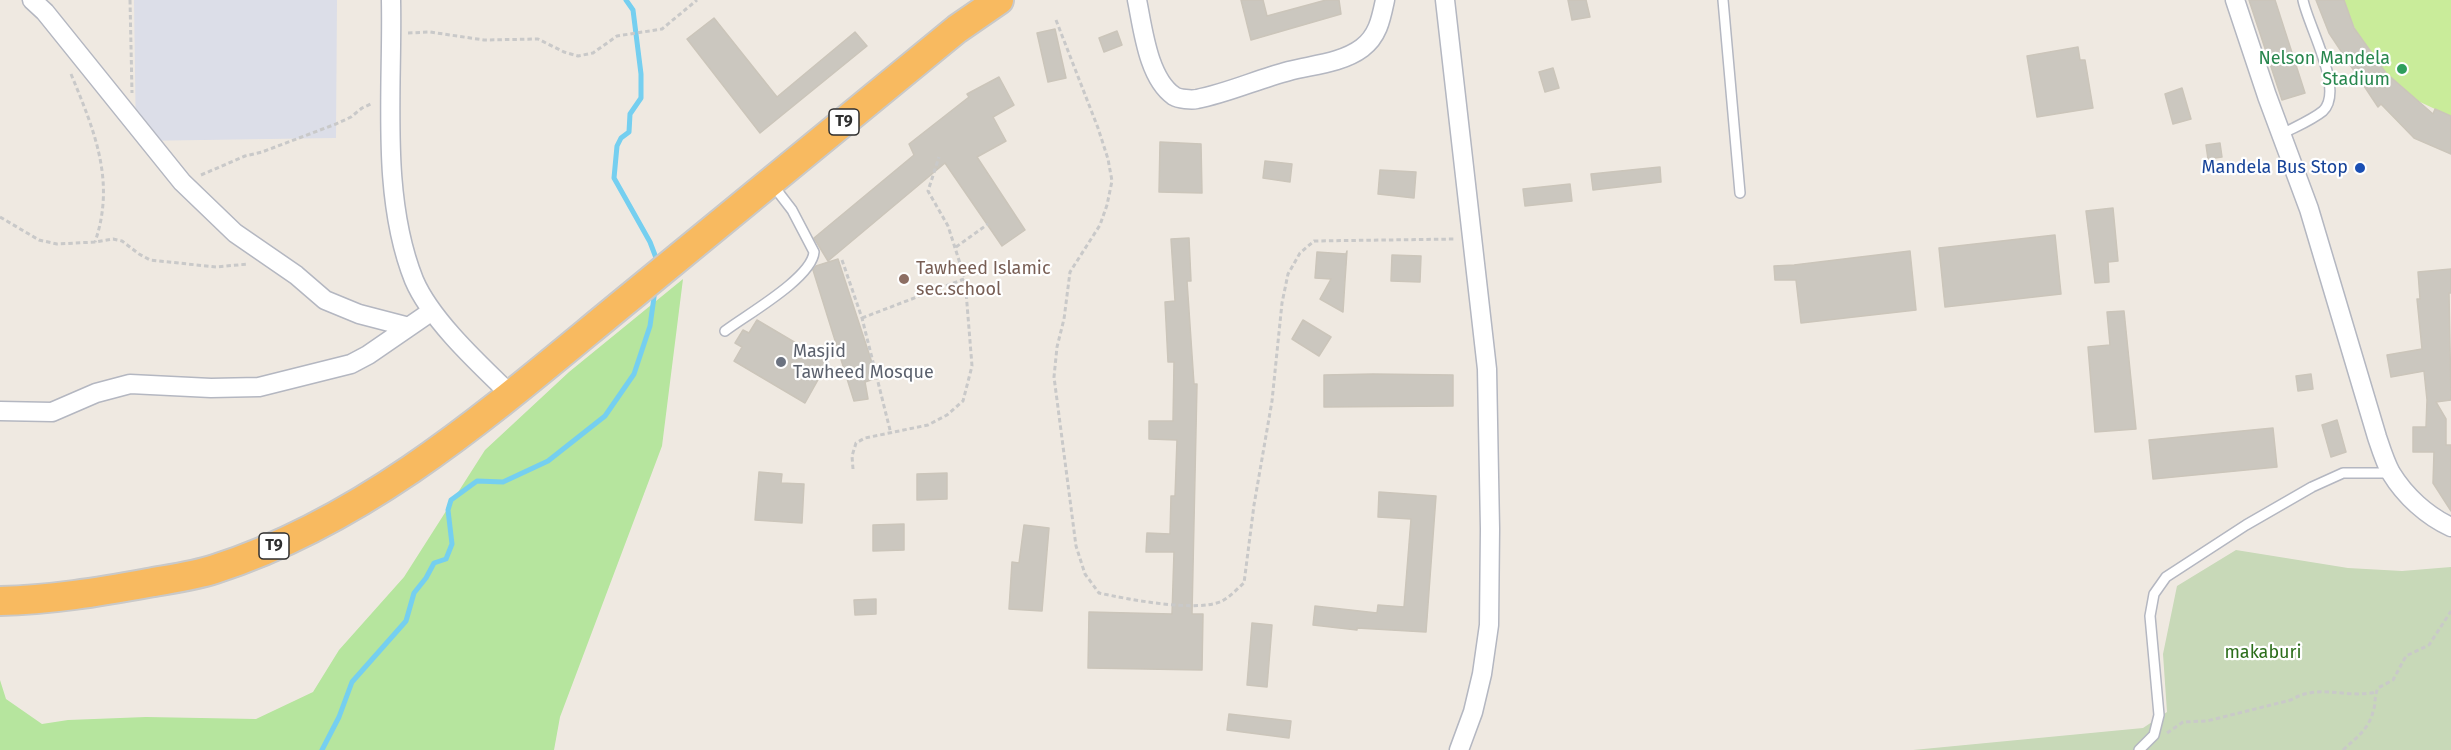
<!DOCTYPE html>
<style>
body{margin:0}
canvas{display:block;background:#efe9e1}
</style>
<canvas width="2451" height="750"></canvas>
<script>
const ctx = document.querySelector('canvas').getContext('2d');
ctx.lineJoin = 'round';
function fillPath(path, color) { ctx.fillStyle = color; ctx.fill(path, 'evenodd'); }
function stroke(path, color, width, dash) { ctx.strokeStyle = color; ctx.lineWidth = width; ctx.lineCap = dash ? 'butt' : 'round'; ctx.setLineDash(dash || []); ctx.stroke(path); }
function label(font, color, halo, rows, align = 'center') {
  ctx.font = font + ' "Fira Sans",sans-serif'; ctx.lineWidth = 4.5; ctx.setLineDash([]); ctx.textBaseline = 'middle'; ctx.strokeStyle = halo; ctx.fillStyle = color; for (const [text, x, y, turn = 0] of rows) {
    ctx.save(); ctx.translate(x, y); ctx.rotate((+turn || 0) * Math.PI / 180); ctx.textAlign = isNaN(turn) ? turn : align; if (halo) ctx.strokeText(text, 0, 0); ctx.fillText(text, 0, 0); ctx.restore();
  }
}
fillPath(new Path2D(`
 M134,0H337L336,138L136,141Z`), '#dcdee8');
fillPath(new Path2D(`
 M683,279L662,446L560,717L554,750H0V680L6,699L42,724L68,720L146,717L256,719L313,692L339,650L404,577L485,450L569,372Z`), '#b6e59e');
fillPath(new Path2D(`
 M2236,550L2348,568L2402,571L2451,567V750H1913L2143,728L2167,712L2163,654L2177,586Z`), '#c8d9b8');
fillPath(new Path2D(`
 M2316,0H2451V154L2421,141L2435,109L2418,101L2402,126L2368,91L2358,35L2351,21L2329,33Z`), '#c9ec9a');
stroke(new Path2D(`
 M626,0L633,10L641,74V98L630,114L629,132L621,138L617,146L614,178L650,242L658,263
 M322,750L339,717L352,682L406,621L414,593L426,578L434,563L446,559L452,544L448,510L451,500L477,481L503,482L548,461L605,416L634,374L650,326L655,290`), '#75cff0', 5);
const building = new Path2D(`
 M1241,0H1263L1267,16L1326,0H1339L1341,14L1251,40Z
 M1568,0H1586L1590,17L1572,20Z
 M2249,0H2275L2305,93L2282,100Z
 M2316,0H2344L2354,28L2386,73L2433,114L2435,109L2451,116V154L2414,138L2381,104L2378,107L2329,33Z
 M714,18L777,97L855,32L867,46L760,133L687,39Z
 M1055,29L1066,78L1048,82L1037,33Z
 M1117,31L1122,45L1104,52L1099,38Z
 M2078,47L2080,60H2085L2093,108L2037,117L2027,56Z
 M1553,68L1559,88L1545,92L1539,72Z
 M999,77L1014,105L993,117L1006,141L977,157L1025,230L1002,246L945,163L828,261L814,238L914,155L909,144L969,97L967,94Z
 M2182,88L2191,119L2173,124L2165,94Z
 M1160,142L1201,144L1202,193L1159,192Z
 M2220,143L2222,157L2208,159L2206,145Z
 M1265,161L1292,164L1290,182L1263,178Z
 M1660,167L1661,182L1593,190L1591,174Z
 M1380,170L1416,172L1414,198L1378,194Z
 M1570,184L1572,201L1525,206L1523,189Z
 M2113,208L2118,261L2108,262L2109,282L2095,283L2086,211Z
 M2055,235L2061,294L1945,307L1939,248Z
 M1189,238L1191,281H1187L1194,384H1197L1192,614H1203L1202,670L1088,668L1089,612L1172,614L1174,552H1146L1147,533L1170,534L1171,496H1175L1177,440L1149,439V421H1173L1174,362H1168L1165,302L1175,301L1171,239Z
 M1347,251L1345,280L1343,312L1320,299L1331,279L1315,278L1317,252L1346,254Z
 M1910,251L1916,310L1801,323L1796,280H1775L1774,266L1794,265Z
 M1392,255L1421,256L1420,282L1391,281Z
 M838,259L877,378L865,382L868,399L854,401L813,270L816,266Z
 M2451,269V293H2449L2451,400L2436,402L2446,419V445H2451V511L2433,483L2434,452H2413V427H2426L2427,400L2424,371L2391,377L2387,355L2422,349L2417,299H2420L2418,272Z
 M2124,311L2136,429L2095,432L2088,347L2110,345L2107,312Z
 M757,320L828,362L805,403L734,361L742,347L735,343L743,330L749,333Z
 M1303,320L1331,337L1319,356L1292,339Z
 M1373,374L1453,375V406L1324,407V375Z
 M2311,374L2313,389L2298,391L2296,376Z
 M2337,420L2346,452L2331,457L2322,425Z
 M2273,428L2277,467L2153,479L2149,440Z
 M759,472L782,474L781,483L804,484L802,523L755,520Z
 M947,473V499L917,500V474Z
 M1379,492L1436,496L1426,632L1357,628V630L1313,625L1315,606L1377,613L1378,605L1404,607L1411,519L1378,517Z
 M904,524V550L873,551V525Z
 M1024,525L1049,528L1042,611L1009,609L1012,562L1019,563Z
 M876,599V614L855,615L854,600Z
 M1252,623L1272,625L1267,687L1247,685Z
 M1229,714L1291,721L1289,738L1227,730Z`);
fillPath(building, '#cbc7bf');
stroke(building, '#cbc5ba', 1.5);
const service = new Path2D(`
 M1723,0L1740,193
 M2282,134C2295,127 2312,120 2323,111C2345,90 2308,26 2303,0
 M725,331C746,315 812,278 814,252L792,210L772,184
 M2139,750L2154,735L2159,715L2150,616L2154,594L2166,577L2246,525L2312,487L2343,473H2391`);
const minor = new Path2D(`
 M32,0L45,12L182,182L235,233L296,275L325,300L359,314L409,327
 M391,0C393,90 380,195 414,280C431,320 479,364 510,394
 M1137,0C1143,29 1148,78 1174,96C1179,99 1191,100 1197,99C1228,93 1258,79 1289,71C1312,65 1342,63 1362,48C1378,36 1381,19 1385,0
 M1445,0L1487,369L1490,529L1489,625L1482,674L1473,712L1459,750
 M2235,0L2267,96L2309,209L2377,437C2381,449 2385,462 2391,473C2405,496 2427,516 2451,527
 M0,411L52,412L96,393L130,384L211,388L259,387L351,364L368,355L432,311`);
const trunk = new Path2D(`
 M0,601C50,600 99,592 148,583C170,579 194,576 215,569C376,517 505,399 634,294C742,206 849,117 957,29L999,0`);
stroke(service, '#b4b7c1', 12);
stroke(minor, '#b4b7c1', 21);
stroke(trunk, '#c9c9c9', 32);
stroke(new Path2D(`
 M130,0L132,93
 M1056,20L1098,128L1108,159L1112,181L1107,205L1100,225L1070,272L1064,319L1057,347L1054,377L1076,546L1085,574L1099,593C1127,599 1197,613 1222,601C1230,597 1238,588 1244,583L1254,505L1272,401L1282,303L1288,274L1300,253L1314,241L1456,239
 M408,33L430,32L484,40L538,39L564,52L578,56L593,53L617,36L662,29L697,0
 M71,74C94,130 116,181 95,242
 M201,175L245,156L262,152L336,124L351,117L362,108L373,103
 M0,217L39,240L57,244L95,242L113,239L122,241L139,254L150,260L216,267L248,264
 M956,247L988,224
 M842,260L862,318L891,434
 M862,318L964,279
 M853,469L852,456L856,443L865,438L928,425L947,415L963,401L972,366L965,279L948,226L928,191L939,157
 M2167,733L2183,722L2207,721L2291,700C2319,683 2345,699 2376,692
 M2343,750C2356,738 2368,730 2373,712C2376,704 2374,696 2378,688L2393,680L2406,656L2429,645L2451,611`), '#c9c9c9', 3, [4.5, 3]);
stroke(service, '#fff', 9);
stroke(minor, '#fff', 18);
stroke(trunk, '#f8ba60', 28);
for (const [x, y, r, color] of [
 [2402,69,6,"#2e9e5b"],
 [2360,168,6,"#1a4fb4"],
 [904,279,6,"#8d6e63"],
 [781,362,6,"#6b7280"]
]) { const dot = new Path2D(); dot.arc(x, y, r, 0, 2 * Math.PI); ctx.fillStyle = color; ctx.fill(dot); stroke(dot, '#fff', 2); }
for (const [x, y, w] of [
 [844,122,30],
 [274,546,30]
]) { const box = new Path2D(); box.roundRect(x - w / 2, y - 13, w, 26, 4.5); ctx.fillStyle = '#fff'; ctx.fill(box); stroke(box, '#2e2e2e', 1.5); }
label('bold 16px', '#2e2e2e', null, [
 ["T9",844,122],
 ["T9",274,546]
]);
label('18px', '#27864d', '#fff', [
 ["Nelson Mandela",2390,59],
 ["Stadium",2390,80]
], 'right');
label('18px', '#164399', '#fff', [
 ["Mandela Bus Stop",2348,168]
], 'right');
label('18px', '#785e54', '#fff', [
 ["Tawheed Islamic",916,269],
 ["sec.school",916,290]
], 'left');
label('18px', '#5b616d', '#fff', [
 ["Masjid",793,352],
 ["Tawheed Mosque",793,373]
], 'left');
label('18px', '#2c6e1b', '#fff', [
 ["makaburi",2263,653]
]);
</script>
